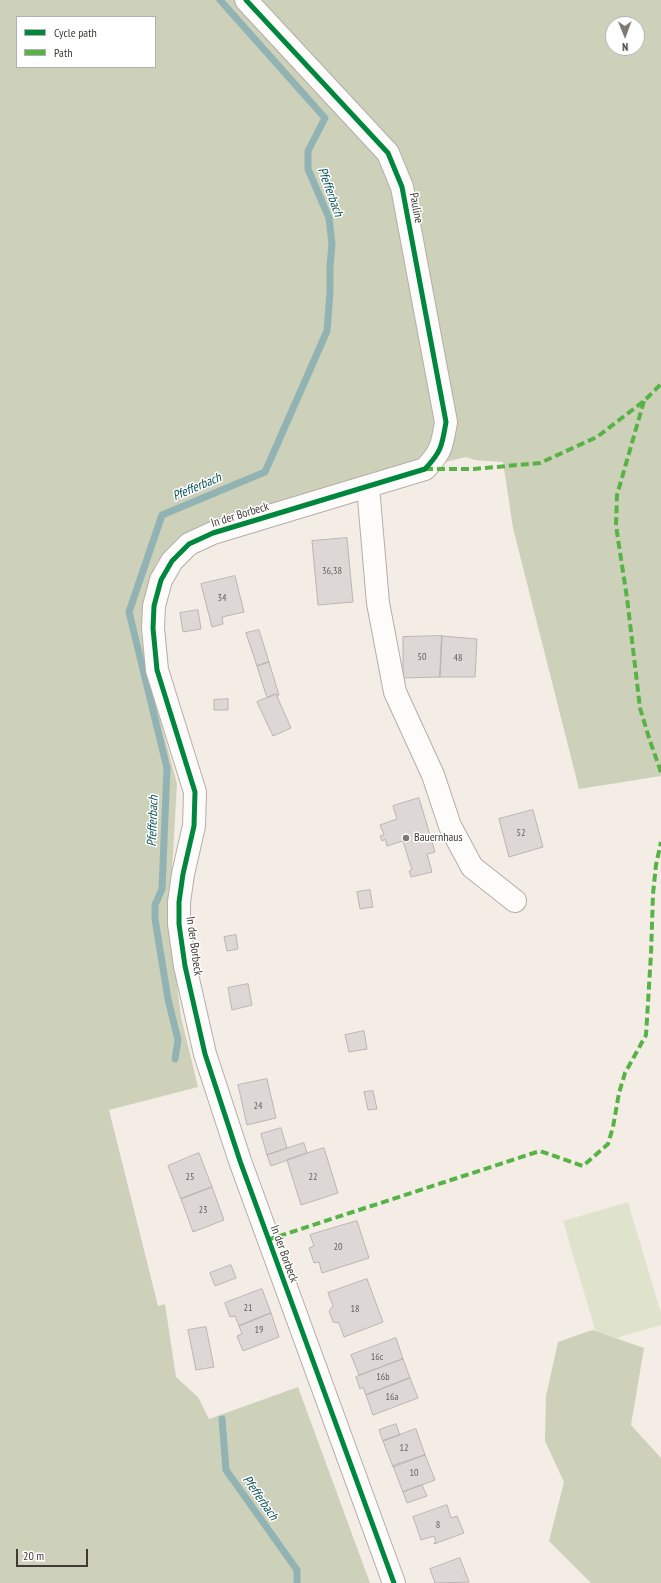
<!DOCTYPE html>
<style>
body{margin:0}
#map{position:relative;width:661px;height:1583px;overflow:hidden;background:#f3ede6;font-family:"PT Sans Narrow",sans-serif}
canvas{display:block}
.legend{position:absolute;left:16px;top:16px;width:140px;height:52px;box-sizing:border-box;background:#fff;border:1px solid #b2b0ae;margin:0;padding:5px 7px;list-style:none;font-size:12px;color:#3f3a35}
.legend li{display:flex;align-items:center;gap:8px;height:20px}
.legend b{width:20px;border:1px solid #b2b0ae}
.north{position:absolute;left:605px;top:16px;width:40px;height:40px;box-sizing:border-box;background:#fff;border:1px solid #b2b0ae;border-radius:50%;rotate:179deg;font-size:11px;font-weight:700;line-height:16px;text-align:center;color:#3f3a35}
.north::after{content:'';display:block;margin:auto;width:14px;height:18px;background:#7e7973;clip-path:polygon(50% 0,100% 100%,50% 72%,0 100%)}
.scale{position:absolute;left:16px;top:1549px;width:72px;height:18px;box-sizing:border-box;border:2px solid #3f3a35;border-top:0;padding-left:5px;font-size:12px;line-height:14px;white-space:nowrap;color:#3f3a35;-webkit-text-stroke:3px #fff;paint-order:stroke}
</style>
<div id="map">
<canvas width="661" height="1583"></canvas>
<ul class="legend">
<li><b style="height:5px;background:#00873e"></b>Cycle path</li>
<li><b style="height:5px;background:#57b346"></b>Path</li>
</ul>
<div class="north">N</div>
<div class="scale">20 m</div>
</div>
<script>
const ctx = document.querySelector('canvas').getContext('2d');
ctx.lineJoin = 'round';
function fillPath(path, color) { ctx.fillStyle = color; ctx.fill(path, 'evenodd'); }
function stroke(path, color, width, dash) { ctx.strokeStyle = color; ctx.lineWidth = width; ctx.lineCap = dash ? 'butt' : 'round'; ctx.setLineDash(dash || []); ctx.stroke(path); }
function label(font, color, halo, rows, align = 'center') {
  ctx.font = font + ' "PT Sans Narrow",sans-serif'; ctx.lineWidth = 3; ctx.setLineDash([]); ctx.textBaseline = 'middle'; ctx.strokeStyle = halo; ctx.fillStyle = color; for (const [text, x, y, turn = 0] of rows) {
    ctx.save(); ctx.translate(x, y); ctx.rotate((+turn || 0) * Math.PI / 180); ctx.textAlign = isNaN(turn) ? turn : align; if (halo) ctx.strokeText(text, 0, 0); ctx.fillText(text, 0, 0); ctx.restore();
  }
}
fillPath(new Path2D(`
 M628,1202L661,1313V1325L599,1343L563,1221Z`), '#e0e3cb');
fillPath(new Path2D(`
 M0,0H661V776L579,789L513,528L503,462L475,460L466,457L354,484L226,520L182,535L156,564L143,607L141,633L149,677L177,784L169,922L181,1017L198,1087L109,1110L158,1306L165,1304L176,1377L198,1397L209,1419L298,1387L370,1583H0ZM17,17H155V67H17ZM613,24H637V48H613Z
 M592,1330L644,1348L631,1425L661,1458V1583H591L549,1541L564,1482L545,1441L546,1396L558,1342Z`), '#ced1b9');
stroke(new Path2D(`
 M175,1059L178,1040L168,999L155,919V905L162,889L167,768L129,612L162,515L265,472L327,331L330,292V266L332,244L329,218L308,169V151L325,118L220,0
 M222,1419L226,1470L297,1570V1583`), '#92b3b4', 7);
const building = new Path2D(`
 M347,538L353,602L318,605L312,541Z
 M235,576L244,612L222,617L223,624L212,627L201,584Z
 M198,610L201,629L183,632L180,613Z
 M259,630L269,662L257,666L246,633Z
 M442,636L440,677L403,678V637Z
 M442,636L477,639L475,677H440Z
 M269,662L279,695L277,696L276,694L267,698L257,666Z
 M276,694L291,728L273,736L257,702Z
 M228,699V710H214V700Z
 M419,798L435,852L427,854L432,872L411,877L409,871L412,870L403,841L387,846L385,839L382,841L380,836L384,835L380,825L397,819L393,806Z
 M533,810L543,847L509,857L499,819Z
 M370,890L373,907L360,909L357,892Z
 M236,935L238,949L227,951L224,937Z
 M248,984L252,1005L232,1010L228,988Z
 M364,1031L367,1049L349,1052L345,1035Z
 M267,1079L276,1118L247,1125L238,1085Z
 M373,1091L377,1109L368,1110L364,1092Z
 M281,1128L287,1148L267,1155L261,1134Z
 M304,1143L307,1153L271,1166L267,1155Z
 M324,1148L338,1193L301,1205L287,1160Z
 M199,1153L212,1187L181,1199L168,1166Z
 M212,1187L224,1220L193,1232L181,1199Z
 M357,1221L369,1258L322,1273L319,1262L314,1263L309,1248L314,1246L310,1235Z
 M231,1265L236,1278L215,1286L210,1273Z
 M367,1279L383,1322L344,1337L339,1323L333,1322L329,1311L333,1306L328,1293Z
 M262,1289L271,1313L239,1326L235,1316L230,1317L225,1303Z
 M271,1313L279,1337L243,1351L237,1336L242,1334L239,1326Z
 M206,1327L214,1367L196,1370L188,1330Z
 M396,1338L403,1359L359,1375L351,1355Z
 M403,1359L410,1378L366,1395L363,1387L360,1389L356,1377Z
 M410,1378L418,1398L373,1415L366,1395Z
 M396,1424L400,1435L383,1441L379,1430Z
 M416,1429L425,1455L393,1467L383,1441Z
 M425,1455L435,1480L403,1492L393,1466Z
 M422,1485L427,1496L407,1503L403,1492Z
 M447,1505L451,1518L457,1516L464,1533L434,1544V1543L436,1542L434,1536L421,1540L413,1517Z
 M460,1558L469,1582L435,1583L430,1569Z`);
fillPath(building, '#ddd7d6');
stroke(building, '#bab5b3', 1);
const minor = new Path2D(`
 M246,0L388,153L402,187L446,422C442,445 442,451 425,469L213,533L189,544L172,561L161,580L154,606L153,628L157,670L195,792L194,826L183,874L179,902V924L185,966L205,1054L240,1161L394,1583
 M368,487L378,603L395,692L433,775L450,826L472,867L515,901`);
stroke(minor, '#b3aea9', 24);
stroke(minor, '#fdfcfb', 22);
stroke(new Path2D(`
 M644,401L617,495L616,526L627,598L640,708L650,741L661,772
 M425,469H474L540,463L597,437L644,401L661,384
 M267,1240L540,1151L583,1166L608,1144L613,1127L619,1093L625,1073L646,1035L651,954L653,894L656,865L661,842`), '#57b346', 4, [8, 4]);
stroke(new Path2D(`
 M246,0L388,153L402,187L446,422C442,445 442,451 425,469L213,533L189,544L172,561L161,580L154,606L153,628L157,670L195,792L194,826L183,874L179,902V924L185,966L205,1054L240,1161L394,1583`), '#00873e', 5);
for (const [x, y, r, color] of [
 [406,838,4,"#7e7973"]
]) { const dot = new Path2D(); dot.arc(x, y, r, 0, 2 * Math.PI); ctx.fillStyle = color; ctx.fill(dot); stroke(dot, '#fff', 1.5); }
label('10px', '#66615d', null, [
 ["36,38",332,571],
 ["34",222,598],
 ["50",422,657],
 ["48",458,658],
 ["52",521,833],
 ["24",258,1106],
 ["25",190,1177],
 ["22",313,1177],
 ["23",203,1210],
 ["20",338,1247],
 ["21",248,1308],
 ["18",355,1309],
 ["19",259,1330],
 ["16c",377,1357],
 ["16b",383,1377],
 ["16a",392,1397],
 ["12",404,1448],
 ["10",414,1473],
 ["8",438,1525]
]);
label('12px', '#3f3a35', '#fff', [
 ["Pauline",416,208,79],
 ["In der Borbeck",240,515,-17],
 ["In der Borbeck",194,946,82],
 ["In der Borbeck",284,1254,70]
]);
label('12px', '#3f3a35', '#fff', [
 ["Bauernhaus",414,838]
], 'left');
label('italic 13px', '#095459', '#fff', [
 ["Pfefferbach",330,192,70],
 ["Pfefferbach",197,487,-23],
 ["Pfefferbach",153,821,-88],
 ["Pfefferbach",260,1498,55]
]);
</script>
